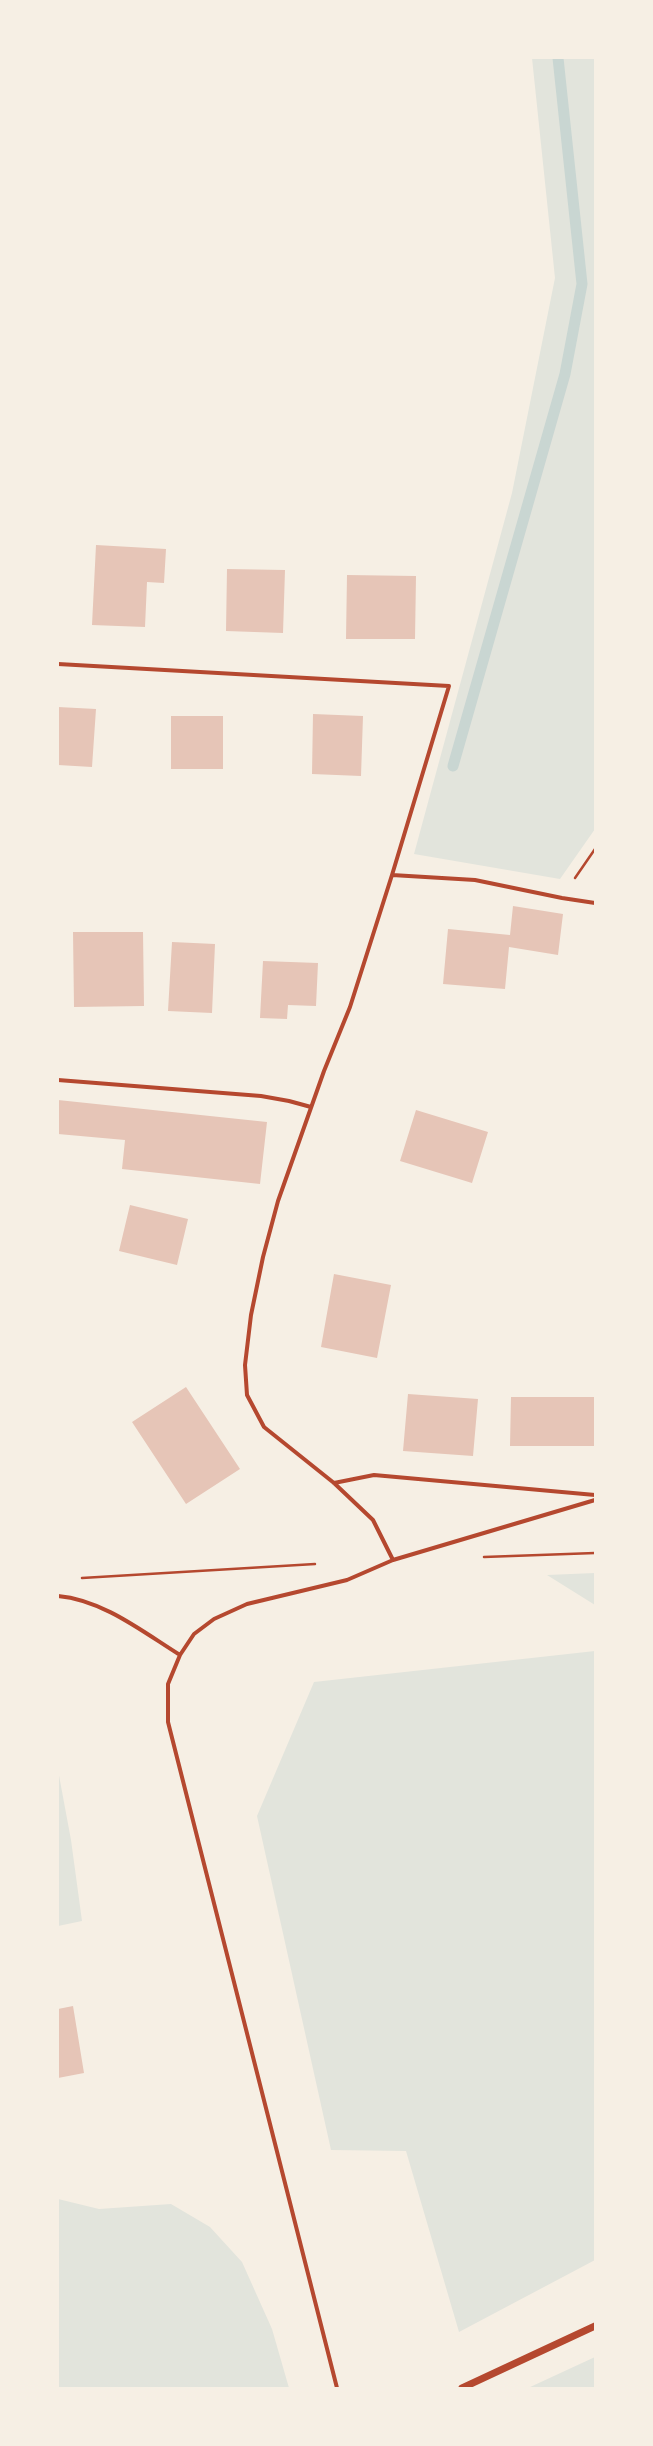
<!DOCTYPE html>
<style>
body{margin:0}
#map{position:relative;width:653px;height:2446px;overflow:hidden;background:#f6efe4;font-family:"Exo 2",sans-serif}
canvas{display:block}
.frame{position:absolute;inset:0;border:59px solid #f6efe4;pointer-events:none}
</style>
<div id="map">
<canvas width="653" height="2446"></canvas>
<div class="frame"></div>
</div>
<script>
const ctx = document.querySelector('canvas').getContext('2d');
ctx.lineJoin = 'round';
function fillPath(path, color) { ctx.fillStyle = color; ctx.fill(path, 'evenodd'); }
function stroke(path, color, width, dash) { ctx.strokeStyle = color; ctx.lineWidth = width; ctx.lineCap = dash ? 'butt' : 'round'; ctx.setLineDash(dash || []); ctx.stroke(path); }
fillPath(new Path2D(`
 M532,58H595V829L560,879L414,854L512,493L555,278Z
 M595,1573V1605L547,1575Z
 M595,1651V2260L459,2332L406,2151L331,2150L257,1816L314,1682Z
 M58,1770L71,1840L82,1921L58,1926Z
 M58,2199L99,2209L171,2204L210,2227L242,2262L272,2329L289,2388H58Z
 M595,2357V2388H528Z`), '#e2e4dc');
stroke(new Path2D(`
 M453,766L565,374L582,284L558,58`), '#c9d6d2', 11);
fillPath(new Path2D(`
 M96,545L166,549L164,583L147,582L145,627L92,625Z
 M227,569L285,570L283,633L226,631Z
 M347,575L416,576L415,639H346Z
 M58,707L96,709L92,767L58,765Z
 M313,714L363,716L361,776L312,774Z
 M171,716H223V769H171Z
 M513,906L563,914L558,955L509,947L505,989L443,984L448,929L510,935Z
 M73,932H143L144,1006L74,1007Z
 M172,942L215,944L212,1013L168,1011Z
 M263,961L318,963L316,1006L288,1005L287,1019L260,1018Z
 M58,1100L267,1122L260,1184L122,1169L125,1140L58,1134Z
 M416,1110L488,1132L472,1183L400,1161Z
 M130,1205L188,1219L177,1265L119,1251Z
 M334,1274L391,1285L377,1358L321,1347Z
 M186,1387L240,1469L186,1504L132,1422Z
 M408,1394L478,1399L473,1456L403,1451Z
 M511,1397H595V1446H510Z
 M73,2006L84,2073L58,2078V2009Z`), '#e6c5b7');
stroke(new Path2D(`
 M575,878L595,849
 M484,1557L595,1553
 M82,1578L315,1564`), '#b5482f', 2.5);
stroke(new Path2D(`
 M58,664L449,686L392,875L350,1007L324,1071L278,1201L263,1257L251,1315L245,1365L247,1395L264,1427L334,1483L373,1520L393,1560
 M392,875L475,880L562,898L595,903
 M58,1080L261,1096L289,1101L311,1107
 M334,1483L374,1475L595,1495
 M58,1596C103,1600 143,1632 180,1655L194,1634L214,1619L247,1604L347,1580L393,1560L595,1500
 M180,1655L168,1684V1722L337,2388`), '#b5482f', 4);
stroke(new Path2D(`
 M462,2388L595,2326`), '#b5482f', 7);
</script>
